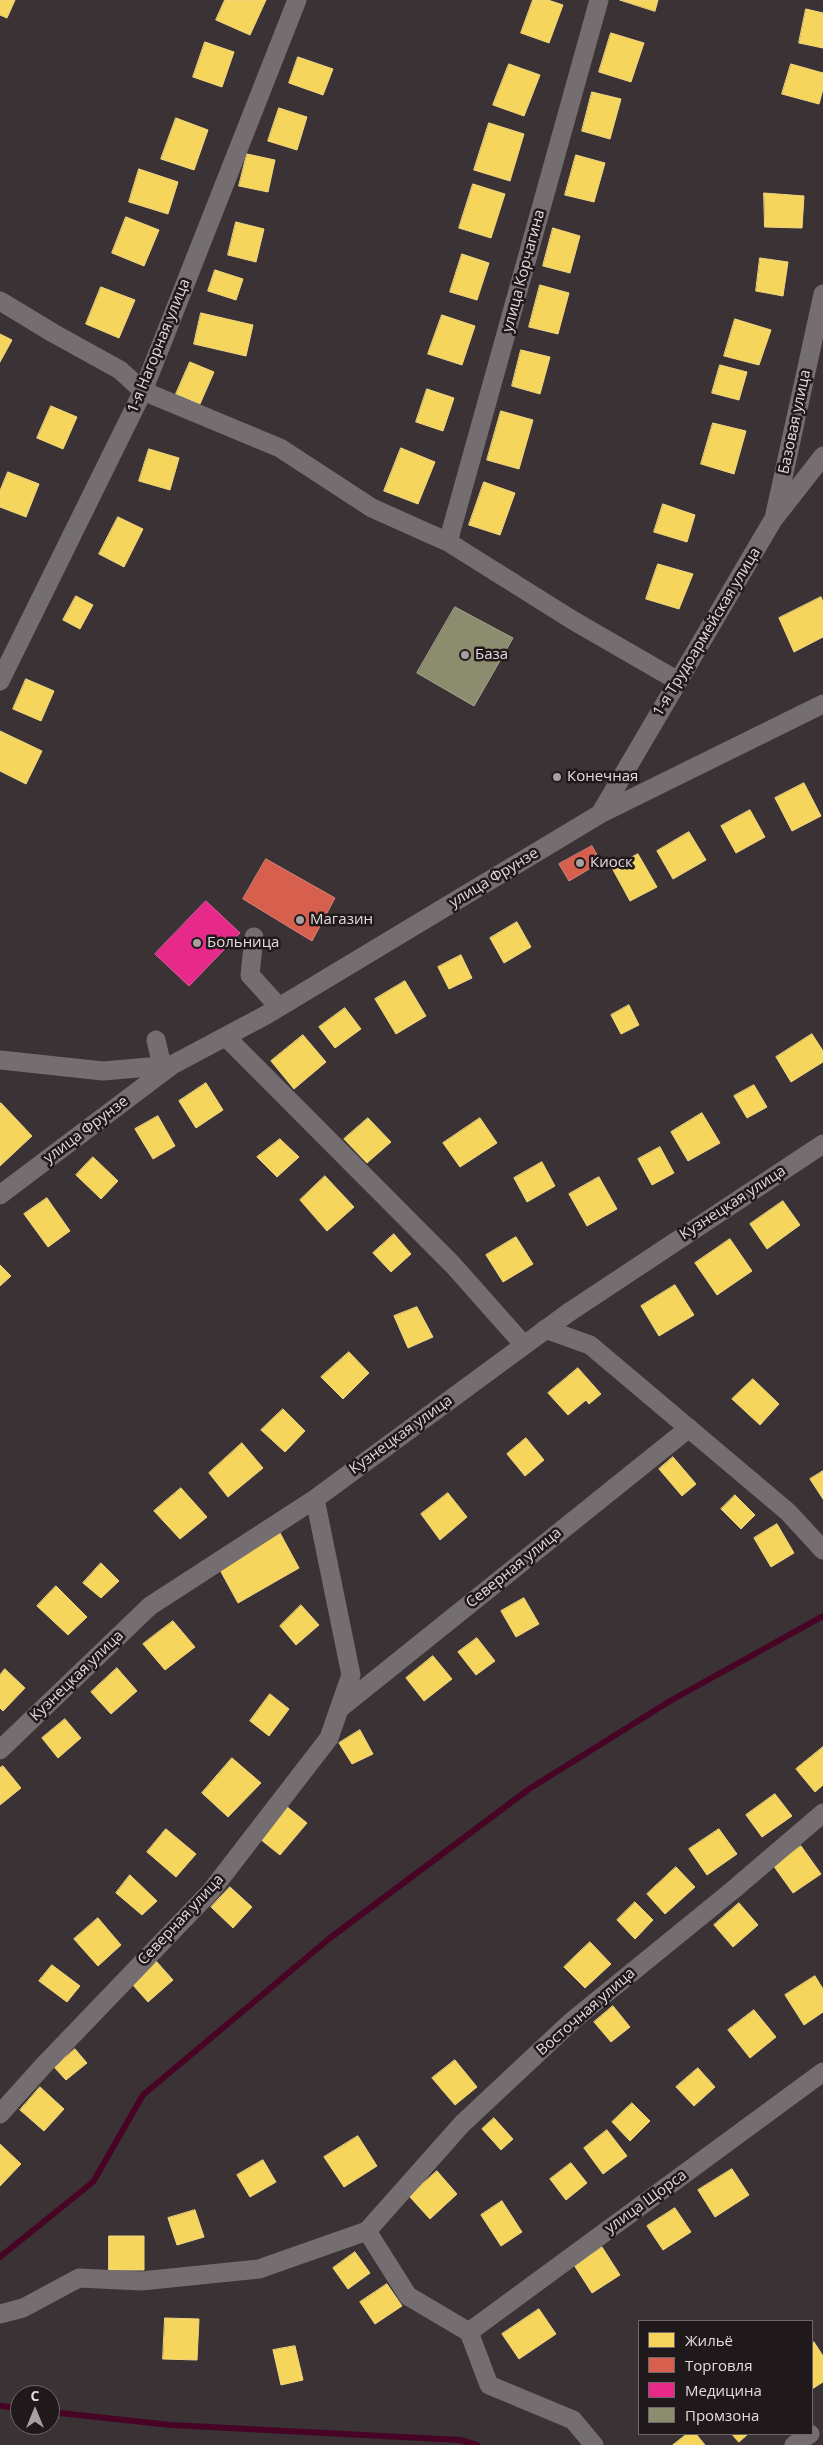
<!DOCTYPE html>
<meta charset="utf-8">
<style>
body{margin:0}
#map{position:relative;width:823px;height:2445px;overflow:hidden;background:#3a3234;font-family:"Open Sans",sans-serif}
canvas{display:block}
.legend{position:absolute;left:638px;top:2320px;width:175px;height:115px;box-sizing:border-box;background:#20191b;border:1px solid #6e6668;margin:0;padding:6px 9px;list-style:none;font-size:15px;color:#e4d9dc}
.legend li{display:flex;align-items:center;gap:10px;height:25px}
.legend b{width:25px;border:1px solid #6e6668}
.north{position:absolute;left:10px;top:2385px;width:50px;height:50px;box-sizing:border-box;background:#20191b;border:1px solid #6e6668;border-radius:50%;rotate:0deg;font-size:14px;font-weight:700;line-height:20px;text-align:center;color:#e4d9dc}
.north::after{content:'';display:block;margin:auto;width:18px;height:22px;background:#a89fa1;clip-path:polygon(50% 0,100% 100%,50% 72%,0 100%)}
</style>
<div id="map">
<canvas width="823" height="2445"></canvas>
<ul class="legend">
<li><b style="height:14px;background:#f6d55c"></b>Жильё</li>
<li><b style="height:14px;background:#d6604d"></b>Торговля</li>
<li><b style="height:14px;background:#e7298a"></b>Медицина</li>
<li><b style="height:14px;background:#8c8c6e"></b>Промзона</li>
</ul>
<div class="north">С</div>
</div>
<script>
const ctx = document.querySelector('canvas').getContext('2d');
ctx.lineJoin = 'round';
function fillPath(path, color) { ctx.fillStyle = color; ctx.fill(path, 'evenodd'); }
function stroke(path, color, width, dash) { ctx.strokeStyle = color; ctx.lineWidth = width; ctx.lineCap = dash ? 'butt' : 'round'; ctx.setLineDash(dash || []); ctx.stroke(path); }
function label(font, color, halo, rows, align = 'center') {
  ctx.font = font + ' "Open Sans",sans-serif'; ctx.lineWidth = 5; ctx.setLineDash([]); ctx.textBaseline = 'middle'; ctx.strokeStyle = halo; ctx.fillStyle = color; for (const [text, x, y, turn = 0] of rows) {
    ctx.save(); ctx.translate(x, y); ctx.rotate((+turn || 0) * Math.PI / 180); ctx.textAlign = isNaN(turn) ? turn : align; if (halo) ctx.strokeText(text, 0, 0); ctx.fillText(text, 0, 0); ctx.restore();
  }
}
const homes = new Path2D(`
 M0,0H15L7,18L0,15Z
 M225,0H266L250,35L216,20Z
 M533,0H548L563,5L549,43L521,33Z
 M620,0H658L655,11Z
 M806,9L823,13V48L799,43Z
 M611,33L644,43L631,82L599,72Z
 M205,42L234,52L222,87L193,77Z
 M298,57L333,69L323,95L289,83Z
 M509,64L540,75L524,116L493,105Z
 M791,64L823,73V89L819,104L782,94Z
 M592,92L621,99L610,139L582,131Z
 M279,108L307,117L297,150L268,141Z
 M176,118L208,130L194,170L161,159Z
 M489,123L524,134L510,181L474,170Z
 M247,154L275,160L268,192L239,186Z
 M576,155L605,163L594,202L565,195Z
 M139,169L178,182L168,214L129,202Z
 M473,184L505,194L491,238L459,228Z
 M764,193L804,196L802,228L765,227Z
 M126,217L159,230L144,266L112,253Z
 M236,222L264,229L256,262L228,255Z
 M553,228L580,236L570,273L543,266Z
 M462,254L489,263L477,300L450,292Z
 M760,258L788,262L783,296L756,291Z
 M215,270L243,279L236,300L208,291Z
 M540,285L569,293L558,334L529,327Z
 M101,287L135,300L119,338L86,324Z
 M201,313L253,325L246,356L194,344Z
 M442,315L475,326L462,365L428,354Z
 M735,319L771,330L759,365L724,356Z
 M0,334L12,340L0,362Z
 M521,350L550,357L540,394L512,386Z
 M190,362L214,372L200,404L176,394Z
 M720,365L747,372L739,400L712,393Z
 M427,389L454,398L443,431L416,422Z
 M51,406L77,417L63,449L37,438Z
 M501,411L533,420L519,469L487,460Z
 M713,423L746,431L734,474L701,464Z
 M401,448L435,462L418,504L384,491Z
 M149,449L179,458L170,490L139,481Z
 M8,472L39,484L26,517L0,507V491Z
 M484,482L515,493L500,535L469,525Z
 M663,504L695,515L687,542L654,532Z
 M118,517L143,529L124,567L99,554Z
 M658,564L693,574L679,609L646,599Z
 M76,596L93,605L80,629L63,620Z
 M821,597L823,602V637L794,652L779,618Z
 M26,679L54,691L41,721L13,709Z
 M0,731L42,751L26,784L0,771Z
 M804,783L821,816L792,831L775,798Z
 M750,810L765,837L736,853L721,826Z
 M689,832L706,860L673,879L657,851Z
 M638,854L657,887L630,901L612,868Z
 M517,922L531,947L504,963L490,938Z
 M461,955L472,978L449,989L438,967Z
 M405,981L426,1016L396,1034L375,999Z
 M629,1005L639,1025L621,1034L611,1015Z
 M345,1008L361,1029L335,1048L319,1027Z
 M812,1034L823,1051V1062L791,1082L776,1057Z
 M303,1035L326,1062L294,1089L271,1061Z
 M206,1083L223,1110L196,1128L179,1101Z
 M754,1085L767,1107L747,1118L734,1096Z
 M1,1103L32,1136L0,1166V1105Z
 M702,1113L720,1143L688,1161L671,1132Z
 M158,1116L175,1146L153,1159L135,1129Z
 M368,1118L391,1142L367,1163L344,1139Z
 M480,1118L497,1143L460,1167L443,1143Z
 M280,1139L299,1157L277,1177L257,1157Z
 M660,1147L674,1173L652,1185L638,1159Z
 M93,1157L118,1181L101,1199L76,1175Z
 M542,1162L555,1186L527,1202L514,1178Z
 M325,1176L354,1207L327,1231L300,1200Z
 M599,1177L617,1209L587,1226L569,1194Z
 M47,1198L70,1231L48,1247L24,1214Z
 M783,1201L800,1225L767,1249L750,1224Z
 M394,1234L411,1254L391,1272L373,1253Z
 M516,1237L533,1264L503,1282L486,1255Z
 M730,1239L752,1271L717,1295L695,1263Z
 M0,1265L11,1276L0,1286Z
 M675,1285L694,1315L659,1336L641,1306Z
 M417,1307L433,1337L408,1348L394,1316Z
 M349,1352L369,1373L343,1399L321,1377Z
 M578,1368L601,1394L589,1404L586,1400L568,1415L548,1393Z
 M753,1379L779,1404L760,1425L732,1399Z
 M283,1409L305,1431L285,1452L261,1430Z
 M526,1438L544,1460L525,1476L507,1454Z
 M242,1443L263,1468L228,1497L209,1473Z
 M673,1457L696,1484L682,1496L659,1469Z
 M823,1471V1499L810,1479Z
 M181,1488L207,1517L180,1539L154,1511Z
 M448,1493L467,1517L440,1540L421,1514Z
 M735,1495L755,1515L741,1529L721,1509Z
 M777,1524L794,1553L771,1567L754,1538Z
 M280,1533L299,1568L238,1603L220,1570Z
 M101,1563L119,1581L101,1598L83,1583Z
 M56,1586L87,1617L68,1635L37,1606Z
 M524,1598L539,1624L516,1637L501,1611Z
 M301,1605L319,1625L296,1645L280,1626Z
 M173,1621L195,1647L165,1670L143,1644Z
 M477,1638L495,1661L476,1675L458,1652Z
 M433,1656L452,1679L424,1701L406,1678Z
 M117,1668L137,1691L111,1714L91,1692Z
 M5,1669L25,1688L3,1711L0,1708V1675Z
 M270,1694L289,1709L269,1736L250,1721Z
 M65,1719L81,1738L58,1758L42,1738Z
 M360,1730L373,1754L352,1764L339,1743Z
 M823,1747V1785L815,1792L796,1769Z
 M232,1758L261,1783L228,1817L202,1793Z
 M3,1766L21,1788L0,1805V1768Z
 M775,1794L792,1816L762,1837L746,1815Z
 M286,1806L307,1823L280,1855L260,1839Z
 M166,1829L196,1854L176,1877L147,1852Z
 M719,1829L737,1854L707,1875L689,1849Z
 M801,1846L821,1874L793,1893L773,1865Z
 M676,1867L695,1887L665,1914L647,1894Z
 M130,1875L157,1901L142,1915L116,1893Z
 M230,1887L252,1907L233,1928L211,1907Z
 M635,1902L653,1920L635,1939L617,1920Z
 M739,1903L758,1925L733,1947L714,1925Z
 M98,1918L121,1945L98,1966L74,1939Z
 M590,1942L611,1964L585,1988L564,1967Z
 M156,1961L173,1980L148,2002L132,1984Z
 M52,1965L80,1986L67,2002L39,1981Z
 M815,1976L823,1989V2012L804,2025L785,1995Z
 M613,2006L630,2027L611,2042L594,2022Z
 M754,2010L776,2037L750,2058L728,2030Z
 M75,2049L87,2063L66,2080L54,2067Z
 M455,2060L477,2087L455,2105L432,2078Z
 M698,2068L715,2087L694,2106L676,2087Z
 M40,2087L64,2109L44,2131L20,2110Z
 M632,2103L650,2121L630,2141L612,2122Z
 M494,2118L513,2139L501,2150L482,2129Z
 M607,2130L627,2156L603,2174L584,2148Z
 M358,2136L377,2166L344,2187L324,2157Z
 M0,2144L21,2164L0,2186Z
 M263,2160L276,2182L250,2197L237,2175Z
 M571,2163L587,2183L566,2200L550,2179Z
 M732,2169L749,2195L715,2217L698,2190Z
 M437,2171L457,2194L430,2219L409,2196Z
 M502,2201L522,2232L501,2246L481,2215Z
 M675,2208L691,2232L663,2250L647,2226Z
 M195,2210L204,2237L177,2245L168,2218Z
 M109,2236H144V2270H109Z
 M602,2247L620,2275L592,2293L574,2265Z
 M355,2252L370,2273L348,2289L333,2268Z
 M387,2284L402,2306L375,2324L360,2302Z
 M539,2309L556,2334L519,2359L502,2334Z
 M165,2318L199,2319L197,2360L163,2359Z
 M814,2342L823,2356V2382L812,2389V2344Z
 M295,2346L303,2380L281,2385L273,2350Z
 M687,2434H696L705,2445H673Z
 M732,2434H748L739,2442Z`);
fillPath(homes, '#f6d55c');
stroke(homes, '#f1d682', 1);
const shops = new Path2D(`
 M592,846L601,862L569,881L559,864Z
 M266,859L335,898L312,941L243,899Z`);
fillPath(shops, '#d6604d');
stroke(shops, '#da8478', 1);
const health = new Path2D(`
 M206,901L240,933L189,986L155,954Z`);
fillPath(health, '#e7298a');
stroke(health, '#e65ea3', 1);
const industry = new Path2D(`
 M455,607L513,638L474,706L417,673Z`);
fillPath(industry, '#8c8c6e');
stroke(industry, '#a6a38f', 1);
stroke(new Path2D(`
 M0,2257L93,2182L143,2095L330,1938L529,1789L670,1701L823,1616
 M0,2406L20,2408
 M50,2412L171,2425L460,2440L477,2445`), '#470425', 6);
stroke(new Path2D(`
 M0,301L53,333L120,370L143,391L280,448L372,508L448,542L574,621L678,681
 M775,514L823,294
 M448,542L599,0
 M0,681L143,391L297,0
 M600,814L773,520L823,456
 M254,937L250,975L279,1007
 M226,1037L453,1265L523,1344
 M156,1040L162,1066
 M0,1060L103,1071L172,1065L266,1015L600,814L823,704
 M0,1195L171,1066
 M545,1329L590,1345L788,1512L823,1550
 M339,1709L689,1428
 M0,1750L150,1606L315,1499L568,1313L823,1144
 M0,2114L43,2066L211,1891L329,1738L351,1675L315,1499
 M367,2231L408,2296L469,2332L489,2385L573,2420L594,2445
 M0,2314L23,2308L79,2278L141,2281L259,2269L367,2231L462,2124L572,2021L733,1890L823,1813
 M469,2332L823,2072
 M794,2445L810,2434`), '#746e70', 19);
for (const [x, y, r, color] of [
 [465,655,5,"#a89fa1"],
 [557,777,5,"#a89fa1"],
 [580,863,5,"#a89fa1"],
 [300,920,5,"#a89fa1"],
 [197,943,5,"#a89fa1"]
]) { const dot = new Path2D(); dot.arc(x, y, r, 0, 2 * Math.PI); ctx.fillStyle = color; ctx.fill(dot); stroke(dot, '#20191b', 2); }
label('15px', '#e4d9dc', '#20191b', [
 ["улица Корчагина",524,271,-75],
 ["1-я Нагорная улица",159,346,-68],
 ["Базовая улица",795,422,-78],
 ["1-я Трудоармейская улица",707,632,-59],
 ["улица Фрунзе",494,878,-31],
 ["улица Фрунзе",86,1130,-37],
 ["Кузнецкая улица",733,1203,-33],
 ["Кузнецкая улица",401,1435,-36],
 ["Северная улица",514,1568,-39],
 ["Кузнецкая улица",77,1676,-44],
 ["Северная улица",181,1920,-47],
 ["Восточная улица",586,2012,-41],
 ["улица Щорса",646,2202,-36]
]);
label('15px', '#e4d9dc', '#20191b', [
 ["База",475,655],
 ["Конечная",567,777],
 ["Киоск",590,863],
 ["Магазин",310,920],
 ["Больница",207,943]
], 'left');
</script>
